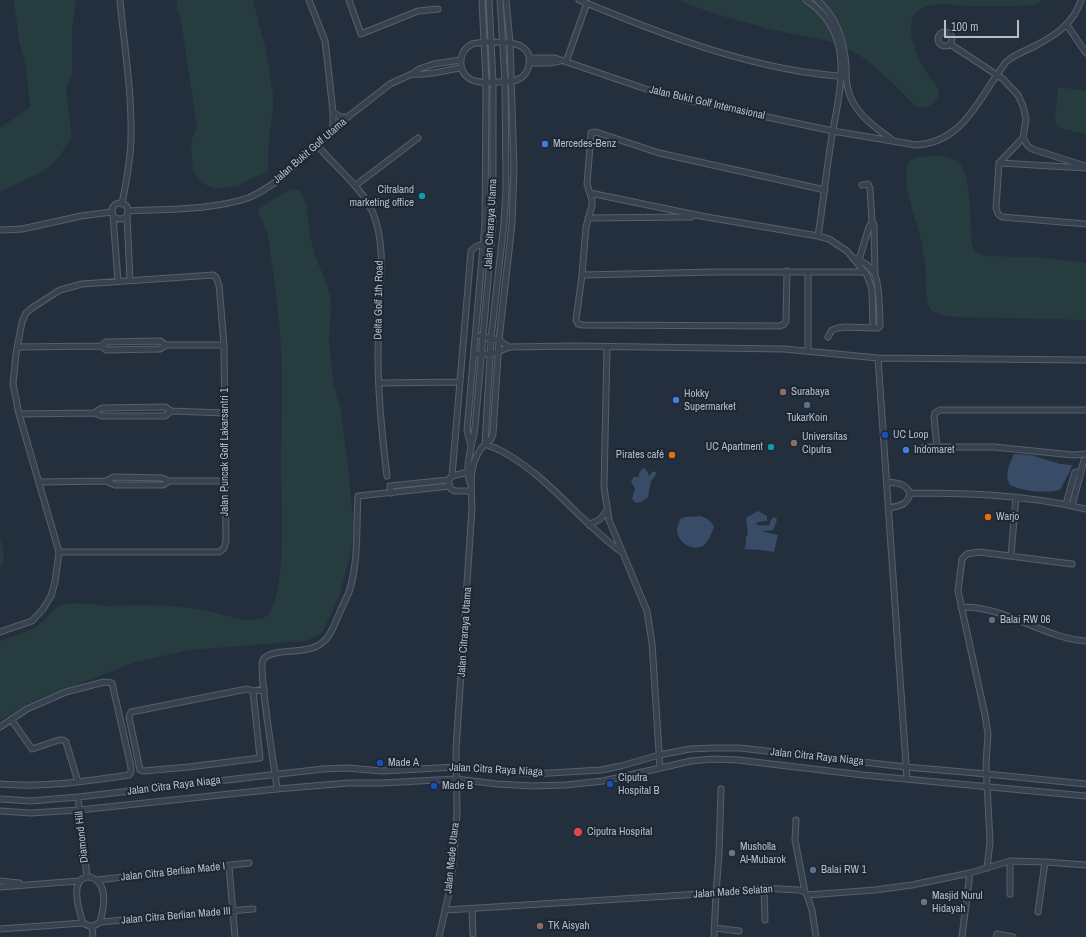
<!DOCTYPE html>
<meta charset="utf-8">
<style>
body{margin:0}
#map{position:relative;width:1086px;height:937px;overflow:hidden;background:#242f3e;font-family:"Archivo Narrow",sans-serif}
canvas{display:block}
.scale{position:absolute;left:944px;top:20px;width:75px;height:18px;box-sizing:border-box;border:2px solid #b4bcc9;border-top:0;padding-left:5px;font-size:12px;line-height:14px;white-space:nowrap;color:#b4bcc9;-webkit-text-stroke:3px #1d2633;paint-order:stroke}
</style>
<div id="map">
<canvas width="1086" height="937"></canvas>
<div class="scale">100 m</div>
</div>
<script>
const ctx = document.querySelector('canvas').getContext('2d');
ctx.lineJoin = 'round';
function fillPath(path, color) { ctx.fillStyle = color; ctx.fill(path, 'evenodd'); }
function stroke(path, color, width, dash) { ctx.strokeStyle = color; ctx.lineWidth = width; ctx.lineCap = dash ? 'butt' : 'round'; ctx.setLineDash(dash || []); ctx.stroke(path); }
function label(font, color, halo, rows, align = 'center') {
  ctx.font = font + ' "Archivo Narrow",sans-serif'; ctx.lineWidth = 4; ctx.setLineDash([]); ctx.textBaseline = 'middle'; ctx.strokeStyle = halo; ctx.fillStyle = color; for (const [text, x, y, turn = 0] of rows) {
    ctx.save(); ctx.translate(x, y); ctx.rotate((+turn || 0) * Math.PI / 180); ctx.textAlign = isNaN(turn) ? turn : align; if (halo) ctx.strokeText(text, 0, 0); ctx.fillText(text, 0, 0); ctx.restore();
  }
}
fillPath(new Path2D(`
 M14,0H76L72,30V74L66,91L71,129V138L59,157L52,164L42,172L0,192V128L30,107L26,67L19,40Z
 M177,0H253L266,50L273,95V112L269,135L268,171L237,186L221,188H213L206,185L198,178L194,172L192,162L191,142L197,127L181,20L177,8Z
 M678,0H1041L1039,3L1034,5C1014,7 993,6 973,6C956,6 933,0 918,11C908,19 911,35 914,46C917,56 923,67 929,76C933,82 939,87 939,95C935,104 926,110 916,107C896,87 874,62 849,49C829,39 805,37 783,32C748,24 712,14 678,0Z
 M1058,87L1086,91V134L1061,128C1058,126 1057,125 1055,122Z
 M935,155C944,156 954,157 961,165C970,176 970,214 971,229C971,236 971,245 975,251C978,254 982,255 986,256L1035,257L1086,263V320L959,317C950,316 936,316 930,308C924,300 927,274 925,263C924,257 923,251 922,244C918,223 899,180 909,161L916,158Z
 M294,189L300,190L306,204L309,230L314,253L327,285L330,295L331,307L329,338L331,362L333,383L340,407L345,441L354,526L352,547L339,597L323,631L318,636L305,641L189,650L136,662L36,700L0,720V641C14,636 31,632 42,622C50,615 54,606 65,604C79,602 94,605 108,606C119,606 130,605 141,605C159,605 179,606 197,609C214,611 246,624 262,619C289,610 281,498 281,473C281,431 283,389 281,347C279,312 274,277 269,242L268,235L257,210L287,191Z
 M0,538C3,547 7,559 0,567Z`), '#263c3f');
fillPath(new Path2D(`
 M1014,454L1031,455L1060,464L1072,465L1069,473L1060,490C1044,493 1025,492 1010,485C1004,475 1009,465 1014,454Z
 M643,468L646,469L649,476L653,471L657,473L651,481L648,497L641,502L636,503L632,499L635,489L631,481L634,477H639V473Z
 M758,511L767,516V521L758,522L756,524C760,532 769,533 778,535L774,552L762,550L744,549L746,544V537L748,535L746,518Z
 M700,516C706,518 711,520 714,527C712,532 709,540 705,544C695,553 678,544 677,531C677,527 679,523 680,519L685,517Z`), '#394c67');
stroke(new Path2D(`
 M758,528H771L774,520`), '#394c67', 5.5);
const minor = new Path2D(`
 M120,0C124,45 132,91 131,137C131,159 126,182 122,204
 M309,0L325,41L329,75L333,112V132
 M349,0L361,34L418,11L438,9
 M506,0L510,42L514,168L512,224L499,340L493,434L491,439L485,444C492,447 499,449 505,453C550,478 581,523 623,553
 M579,0C649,29 722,58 798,71C814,74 830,75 846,77
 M806,0C858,34 839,92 831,142C826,173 823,205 818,236L829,239L847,251L867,275L872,289L873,328
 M817,0C837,17 844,40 846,65C846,76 846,86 850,96C858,116 877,129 894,141
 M1067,25L1086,53
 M938 39a7 7 0 1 1 14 0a7 7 0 1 1-14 0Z
 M484,42C500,42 533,39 529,64C528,71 525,76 519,79C513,82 505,82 498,82C489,82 478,84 470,79C457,71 458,51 472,44C476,43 480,43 484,42Z
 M950,44L1003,79L1018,95L1023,106L1026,119L1023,138L999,163L996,208L998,214L1002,217L1086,224
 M529,58H555L646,89L682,99L833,131L916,145C955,143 973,112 992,82C997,76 1001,68 1006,62C1015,54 1025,51 1035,46C1056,35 1074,23 1081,0
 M566,62L587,3
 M529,63H550L560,61
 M412,74C428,76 445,70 461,68
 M333,112L340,117H348
 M1023,138L1028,146L1032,149L1085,166
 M317,145C336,168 361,186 373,213C385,242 381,276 379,306C379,322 378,339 378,355C378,396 382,436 387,476
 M999,163L1086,168
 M356,185L418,138
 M862,185L868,184L870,188L872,222
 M590,193L701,216L818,236
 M112 211a8 8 0 1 1 16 0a8 8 0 1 1-16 0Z
 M128,211C165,209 213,210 248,198C259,194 270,186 280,179L349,116L390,84L412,74L419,69L434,64L461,60
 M127,215L130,280
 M113,216L118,281
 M588,218L691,217
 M0,230L22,229L81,216L112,212
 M858,263L869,227L872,222L874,225V229L875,273
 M787,271L786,321L784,324L780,326L583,325L578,324L576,320L582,275L586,227L592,206V200L587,184L591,133L596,132L659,153L825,190
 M808,272V351
 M582,275L715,272H865
 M480,336L499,340L509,347
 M828,337L832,330L838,328L845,327L873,328H878L880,326C880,316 879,279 874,273C870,266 861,260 854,258
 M101,346L106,342L160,341L166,345
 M18,347L101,346L106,350L160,349L166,345H224
 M607,347L604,487L609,520L647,611L652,643L660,767
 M474,354H490L498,352L509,347L574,346L784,349L878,358L1086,360
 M878,358L907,779
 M379,383L460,382
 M94,413L102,408L165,407L171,411L224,413
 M19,414L94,413L102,416H165L171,411
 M471,446L467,430L485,223L486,82L482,0
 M924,447H994L1073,455L1086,454
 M937,447L934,417L935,413L940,410H1086
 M452,476L471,251C475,246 478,245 484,245
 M106,481L114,477L162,478L169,481
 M39,482L106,481L115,485H163L169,481H224
 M887,482C898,483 905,483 910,493C908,505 899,506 889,508
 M449,483L451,489L455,491H471
 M471,485C463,469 473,444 475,427L493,223V82L489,0
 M391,493L390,486L448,480L452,476L468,472
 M910,493C970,493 1028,495 1086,509
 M1066,504L1075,472H1081
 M1072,506L1084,460
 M589,525L600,519L607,511
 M1011,555L1016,497
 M961,607C1006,606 1043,638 1086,641
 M0,632L32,621L43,609L51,596L55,582L59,552L19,414L13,384L16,354L22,322L26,313L32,308L60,290L82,284L213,275L216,277L219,285L224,345L226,541L224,548L219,552H59
 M253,691L260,758L189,767L143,771L140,770L129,717L131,712L247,689L253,691L264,689
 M11,719L32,749L59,740H63L66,742L78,782
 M0,727L27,709L66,692L104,682L112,683L131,767V772L129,775C86,781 44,788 0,784
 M277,789C275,770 258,670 263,660C268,650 294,652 303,650C327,647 331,633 339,614C342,607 346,599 349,592C359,561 356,527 358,496L450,486
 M78,797L87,877
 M0,799L31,801L78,797L323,769L347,768L382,771L456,767L534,774L567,772L601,770L621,766L659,755L690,749L713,748H740L906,767L987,774L1086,784
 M0,811L31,813L79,810L277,789L349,783H382L456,779L497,784L533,786L566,785L603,781L691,761L713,759L738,760L863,775L1086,796
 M796,820L795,840L805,892
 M1010,861V894
 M229,866L235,937
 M987,868L990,842L986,764L988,734L985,715L958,591L962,559L967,554L979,552L1072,564
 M90,877C109,883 104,908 100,922C94,927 89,927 83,923C79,911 68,876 90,877Z
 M97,880L249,863
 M0,881L19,883
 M0,887L79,881
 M764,888L765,920
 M807,895L812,910L816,937
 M472,909L473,934
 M446,910L716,893L764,888L798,890L805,892L807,895L875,890L912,885L970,873L1010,861L1045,862L1086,865
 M1038,912L1045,862
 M100,922L253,909
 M92,926L93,937
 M715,928L739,931
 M0,929L83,923
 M439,937L451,884L456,834L457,810L456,750L472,507C471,485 468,461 485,444L491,338L504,223L506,190L505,82L500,0
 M714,937L716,893L719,854L721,789
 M962,937L970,873
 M996,937L997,934L1013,937`);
stroke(minor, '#565f6c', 7);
stroke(minor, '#38414e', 5);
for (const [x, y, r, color] of [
 [545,144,4,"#3f7fe0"],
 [422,196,4,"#0f9aa8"],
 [783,392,4,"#8d6e63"],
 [676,400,4,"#3f7fe0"],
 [807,405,4,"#5c6f8a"],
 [885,435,4,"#1a4fb4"],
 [794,443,4,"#8d6e63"],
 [771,447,4,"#0f9aa8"],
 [906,450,4,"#3f7fe0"],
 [672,455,4,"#e8710a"],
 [988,517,4,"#e8710a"],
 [992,620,4,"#5c6f8a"],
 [380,763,4,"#1a4fb4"],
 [610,784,4,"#1a4fb4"],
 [434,786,4,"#1a4fb4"],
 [578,832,5,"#e0444e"],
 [732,853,4,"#6b7280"],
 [813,870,4,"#5c6f8a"],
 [924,902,4,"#6b7280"],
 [540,926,4,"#8d6e63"]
]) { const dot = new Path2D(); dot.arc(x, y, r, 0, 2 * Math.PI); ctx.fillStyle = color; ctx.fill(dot); stroke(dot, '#1d2633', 1.5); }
label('11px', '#b4bcc9', '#1d2633', [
 ["Jalan Bukit Golf Internasional",707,103,13],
 ["Jalan Bukit Golf Utama",310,151,-41],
 ["Jalan Citraraya Utama",491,224,-87],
 ["Delta Golf 1th Road",379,300,-89],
 ["Jalan Puncak Golf Lakarsantri 1",225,452,-90],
 ["Jalan Citraraya Utama",465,632,-86],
 ["Jalan Citra Raya Niaga",817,757,6],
 ["Jalan Citra Raya Niaga",496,770,3],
 ["Jalan Citra Raya Niaga",174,786,-7],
 ["Diamond Hill",82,837,-96],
 ["Jalan Made Utara",452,858,-84],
 ["Jalan Citra Berlian Made I",173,872,-6],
 ["Jalan Made Selatan",733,892,-4],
 ["Jalan Citra Berlian Made III",176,916,-5]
]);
label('11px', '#b4bcc9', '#1d2633', [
 ["Mercedes-Benz",553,144],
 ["Citraland",414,190,"right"],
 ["marketing office",414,203,"right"],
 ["Surabaya",791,392],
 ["Hokky",684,394],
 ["Supermarket",684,407],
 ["TukarKoin",807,418,"center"],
 ["UC Loop",893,435],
 ["Universitas",802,437],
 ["Ciputra",802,450],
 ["UC Apartment",763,447,"right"],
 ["Indomaret",914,450],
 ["Pirates café",664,455,"right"],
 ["Warjo",996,517],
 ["Balai RW 06",1000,620],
 ["Made A",388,763],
 ["Ciputra",618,778],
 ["Hospital B",618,791],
 ["Made B",442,786],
 ["Ciputra Hospital",587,832],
 ["Musholla",740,847],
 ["Al-Mubarok",740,860],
 ["Balai RW 1",821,870],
 ["Masjid Nurul",932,896],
 ["Hidayah",932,909],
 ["TK Aisyah",548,926]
], 'left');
</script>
